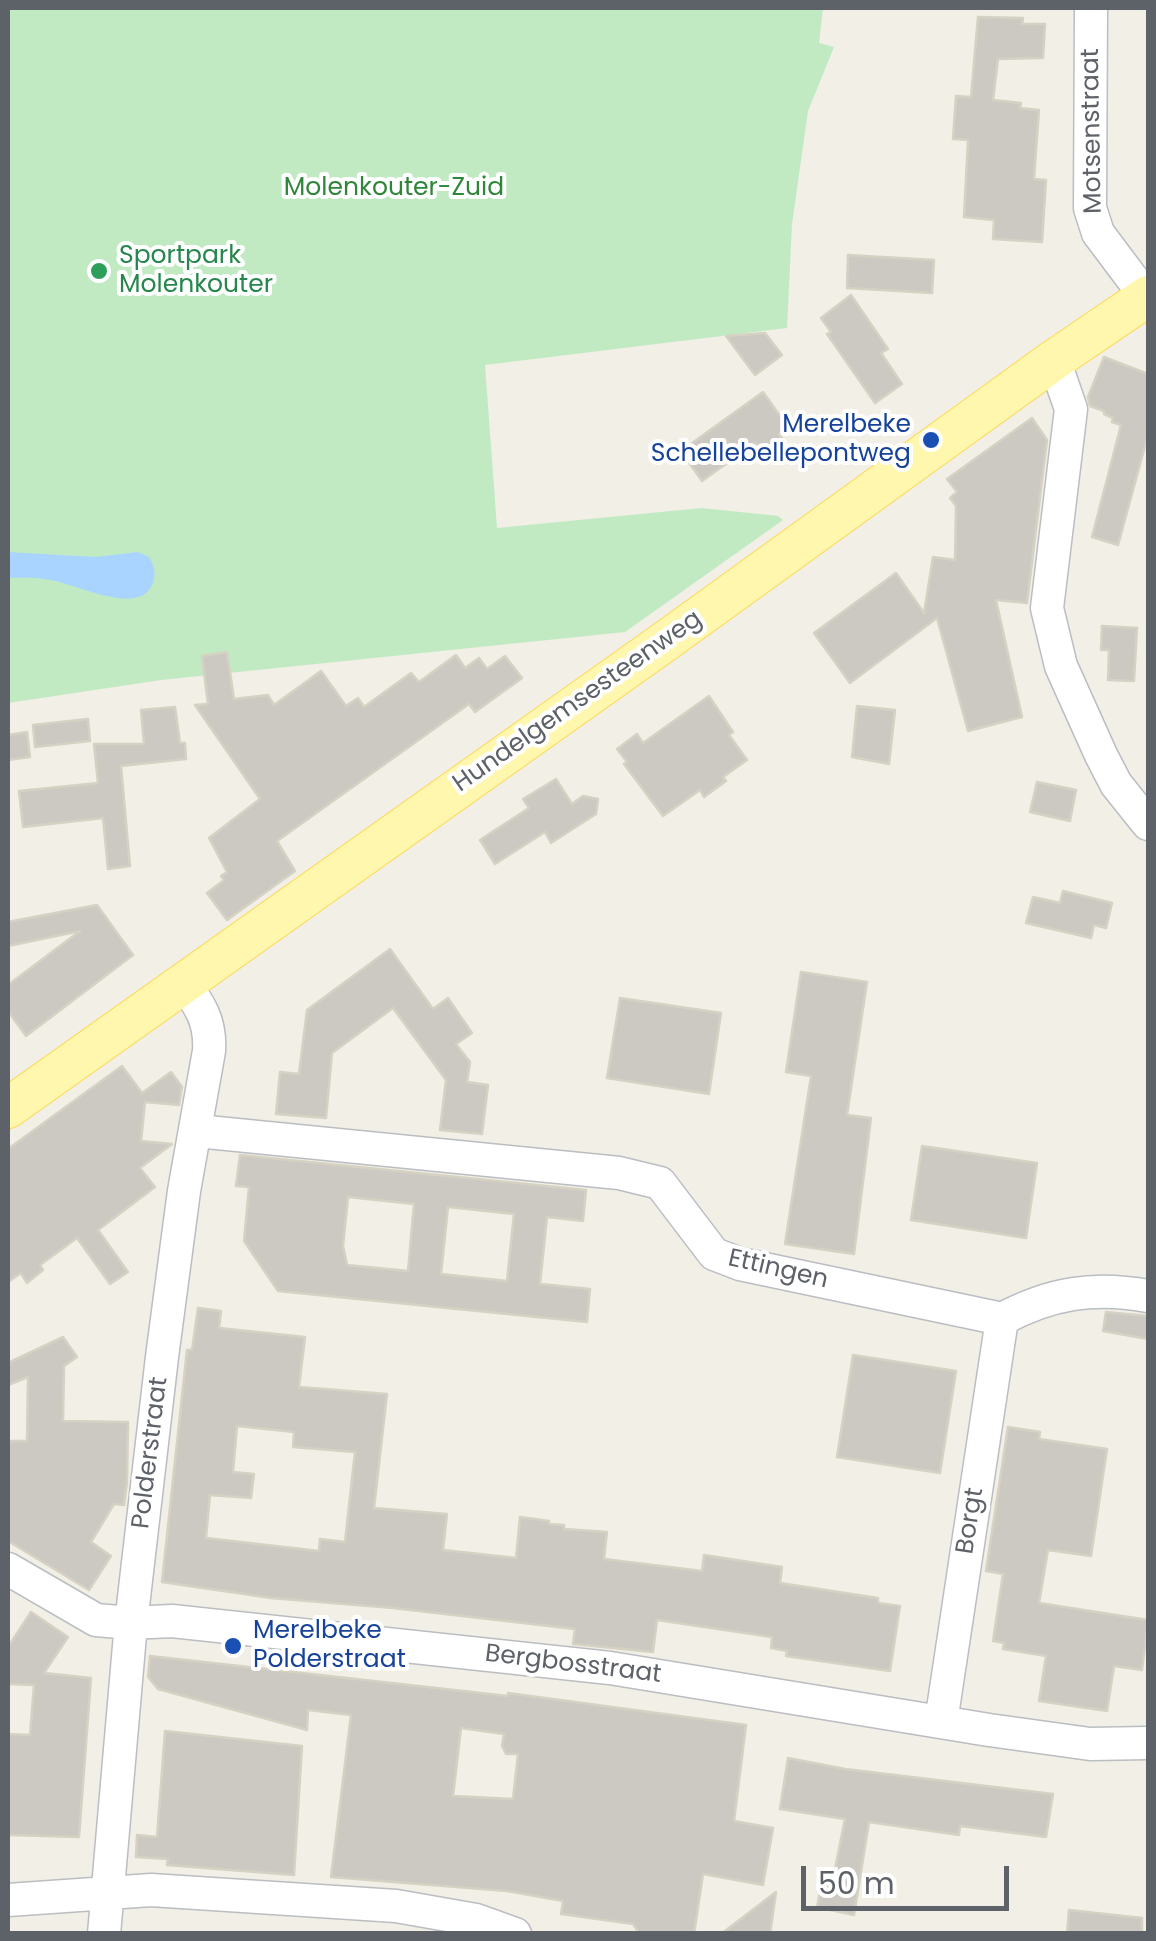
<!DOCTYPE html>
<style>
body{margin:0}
#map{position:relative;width:1156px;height:1941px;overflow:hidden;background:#f1efe6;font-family:Poppins,sans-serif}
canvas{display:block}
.frame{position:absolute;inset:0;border:10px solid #5d6168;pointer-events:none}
.scale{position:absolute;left:801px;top:1866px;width:208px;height:45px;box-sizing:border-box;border:5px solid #5d6168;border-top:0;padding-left:12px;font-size:30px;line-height:35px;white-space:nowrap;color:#5d6168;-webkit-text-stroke:8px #fff;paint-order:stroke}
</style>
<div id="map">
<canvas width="1156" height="1941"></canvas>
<div class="frame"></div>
<div class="scale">50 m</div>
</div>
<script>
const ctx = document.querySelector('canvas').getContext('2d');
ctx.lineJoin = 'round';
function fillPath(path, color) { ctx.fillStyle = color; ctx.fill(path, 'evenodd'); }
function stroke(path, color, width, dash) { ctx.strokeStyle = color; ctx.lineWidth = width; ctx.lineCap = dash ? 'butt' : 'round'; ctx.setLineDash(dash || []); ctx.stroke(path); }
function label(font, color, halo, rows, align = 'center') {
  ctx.font = font + ' Poppins,sans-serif'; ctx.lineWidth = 8; ctx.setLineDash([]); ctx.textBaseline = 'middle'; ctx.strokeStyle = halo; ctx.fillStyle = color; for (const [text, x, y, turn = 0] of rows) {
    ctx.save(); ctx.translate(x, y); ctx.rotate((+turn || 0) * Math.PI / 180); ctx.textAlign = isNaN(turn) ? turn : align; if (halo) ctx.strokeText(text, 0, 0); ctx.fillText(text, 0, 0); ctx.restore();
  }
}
fillPath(new Path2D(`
 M8,8H823L819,43L834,47L808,111L792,224L787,328L485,365L497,528L702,508L778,516L783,520L625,632L161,680L8,703Z`), '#c1eac3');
fillPath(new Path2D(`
 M8,552L96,557L138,552L149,557C155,567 157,576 151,587C136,614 79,586 55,581C40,577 23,577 8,578Z`), '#a8d4ff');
const building = new Path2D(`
 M978,17L1023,18L1022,24H1045L1043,58L998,59L993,100L1021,103L1020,108L1039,110L1034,179L1046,180L1042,242L993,239L994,220L964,217L968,140L953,139L956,96L971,97Z
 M848,255L934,260L932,293L847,288Z
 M851,295L888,349L881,353L902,384L875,403L827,334L831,332L821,318Z
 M765,333L782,355L755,375L726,336Z
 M1104,357L1148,374V435L1118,545L1092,537L1121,425L1112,422L1113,418L1104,414V411L1090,406L1088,397Z
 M763,392L788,427L779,434L782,438L761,452L755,443L702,481L681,451Z
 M1032,418L1047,440L1027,603L996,600L1022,717L968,731L937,618L850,683L814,633L896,573L924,613L933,557L955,560L956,506L950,498L957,492L947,479Z
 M1102,626L1137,628L1134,681L1108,680L1109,650H1101Z
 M227,652L234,699L268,695L274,705L321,671L346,706L358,698L364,707L411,673L419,682L456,655L465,668L479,658L487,669L505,656L522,678L475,712L469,704L277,841L295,871L227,920L207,893L224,880L221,876L227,872L209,838L260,799L195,705L208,704L202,656Z
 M709,696L733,732L729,735L747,760L723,777L726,781L704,797L700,790L663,816L624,764L627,762L617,749L637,734L643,743Z
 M857,706L895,710L889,764L852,757Z
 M175,707L180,743H185L186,759L121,766L130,866L108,869L103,818L23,827L19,791L98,783L94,744H144L141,710Z
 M88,719L90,741L35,747L33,725Z
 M27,732L30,757L8,760V735Z
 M556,779L572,804L583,796L598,799L596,814L551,843L545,832L495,864L480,840L529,808L523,799Z
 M1037,782L1076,790L1070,821L1030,812Z
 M1063,891L1112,903L1106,928L1094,925L1091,938L1026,923L1033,897L1060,903Z
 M97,905L133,955L26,1036L8,1011V985L80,931L8,946V922Z
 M390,949L433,1009L448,998L472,1033L456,1044L470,1062L467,1082L488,1085L482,1134L440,1130L446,1080L393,1008L332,1053L326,1118L276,1114L280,1072L299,1074L307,1010Z
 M801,972L867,982L847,1115L871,1118L854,1254L785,1244L811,1076L786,1072Z
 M620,998L721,1013L709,1094L607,1078Z
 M122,1066L142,1093L171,1072L182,1087L179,1105L145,1102L141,1141L172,1144L140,1168L155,1187L98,1230L128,1272L110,1284L77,1238L40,1265L43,1270L27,1283L21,1273L8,1282V1149Z
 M922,1146L1037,1163L1026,1238L911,1220Z
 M240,1155L586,1190L583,1221L547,1217L540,1284L590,1289L587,1322L278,1291L244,1241L249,1187L236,1186ZM348,1197L414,1204L408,1271L347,1265L343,1246ZM448,1207L514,1214L507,1281L441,1274Z
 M198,1308L221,1311L219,1328L305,1337L299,1387L387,1394L374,1508L447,1514L443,1550L516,1558L520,1517L549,1521V1524L564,1525V1529L607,1532L604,1559L702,1571L704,1555L782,1567L780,1583L878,1598V1603L900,1606L890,1671L786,1656L787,1651L771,1648L772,1637L657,1620L653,1652L573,1644L575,1629L393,1608L271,1598L162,1582L187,1350H192ZM237,1426L294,1432L293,1447L355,1452L345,1542L320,1539L319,1551L206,1538L210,1495L251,1498L254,1474L233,1472Z
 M1106,1312L1148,1316V1339L1103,1331Z
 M63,1337L77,1357L64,1366L63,1421L128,1422L127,1482L124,1505L114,1504L91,1542L111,1556L89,1590L8,1541V1441H27L28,1377L8,1385V1363Z
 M853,1355L956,1371L940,1473L837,1457Z
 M1008,1427L1040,1432L1039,1439L1107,1449L1091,1556L1048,1550L1039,1603L1148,1620L1142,1670L1114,1666L1107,1711L1039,1701L1046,1656L1003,1649L1004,1643L993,1641L1003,1574L986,1571Z
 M31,1612L68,1637L44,1673L91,1678L79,1837L8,1835V1734L30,1735L34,1685L8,1684V1647Z
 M150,1656L508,1696V1693L746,1725L734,1821L773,1828L763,1885L703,1874L694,1934H640L633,1924L561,1914L563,1901L507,1891L331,1877L351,1715L308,1710L307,1730L158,1689L148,1677ZM461,1728L504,1734L502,1746L506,1754H518L513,1799L453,1796Z
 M165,1731L302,1746L294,1875L167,1865L168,1859L136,1857L137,1835L157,1837Z
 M788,1758L845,1769L1053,1794L1046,1837L960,1826L959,1835L869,1822L854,1915L817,1907L823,1878L833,1879L845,1819L780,1809Z
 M776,1892L770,1934H721Z
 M1069,1910L1142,1918V1934H1067Z`);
fillPath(building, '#ccc9c3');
stroke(building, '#d6d2c3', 2.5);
const minor = new Path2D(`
 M1091,8L1090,208L1098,233L1146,297
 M1054,360L1071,409L1047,608L1061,666L1101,755L1116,784L1148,824
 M197,1131L619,1173L660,1183L714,1254L740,1264L1002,1319C1051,1293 1094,1286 1148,1296
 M8,1569L96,1620L131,1623L172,1621L610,1668L989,1730L1090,1744L1148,1743
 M941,1722L1002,1319
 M8,1900L151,1890L396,1906L476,1920L515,1934
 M104,1934L131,1623L162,1357L184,1191L209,1051C211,1022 200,1004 182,982`);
const major = new Path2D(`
 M8,1108L667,640L1054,360L1148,296`);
stroke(minor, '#babdc2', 35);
stroke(major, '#fdd852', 42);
stroke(minor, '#fff', 32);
stroke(major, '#fff7ad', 40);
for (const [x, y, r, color] of [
 [99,271,10,"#2e9e5b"],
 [931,440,10,"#1a4fb4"],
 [233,1646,10,"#1a4fb4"]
]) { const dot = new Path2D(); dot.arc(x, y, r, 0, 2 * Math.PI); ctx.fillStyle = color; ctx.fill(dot); stroke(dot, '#fff', 4); }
label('25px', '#5d6168', '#fff', [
 ["Motsenstraat",1093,131,-91],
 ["Hundelgemsesteenweg",578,702,-35],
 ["Ettingen",778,1270,13],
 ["Polderstraat",151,1453,-83],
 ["Borgt",971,1521,-81],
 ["Bergbosstraat",573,1665,7]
]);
label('25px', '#2e8638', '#fff', [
 ["Molenkouter-Zuid",394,189]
]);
label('25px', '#27864d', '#fff', [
 ["Sportpark",119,257],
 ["Molenkouter",119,286]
], 'left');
label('25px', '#164399', '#fff', [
 ["Merelbeke",911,426],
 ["Schellebellepontweg",911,455],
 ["Merelbeke",253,1632,"left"],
 ["Polderstraat",253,1661,"left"]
], 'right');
</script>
